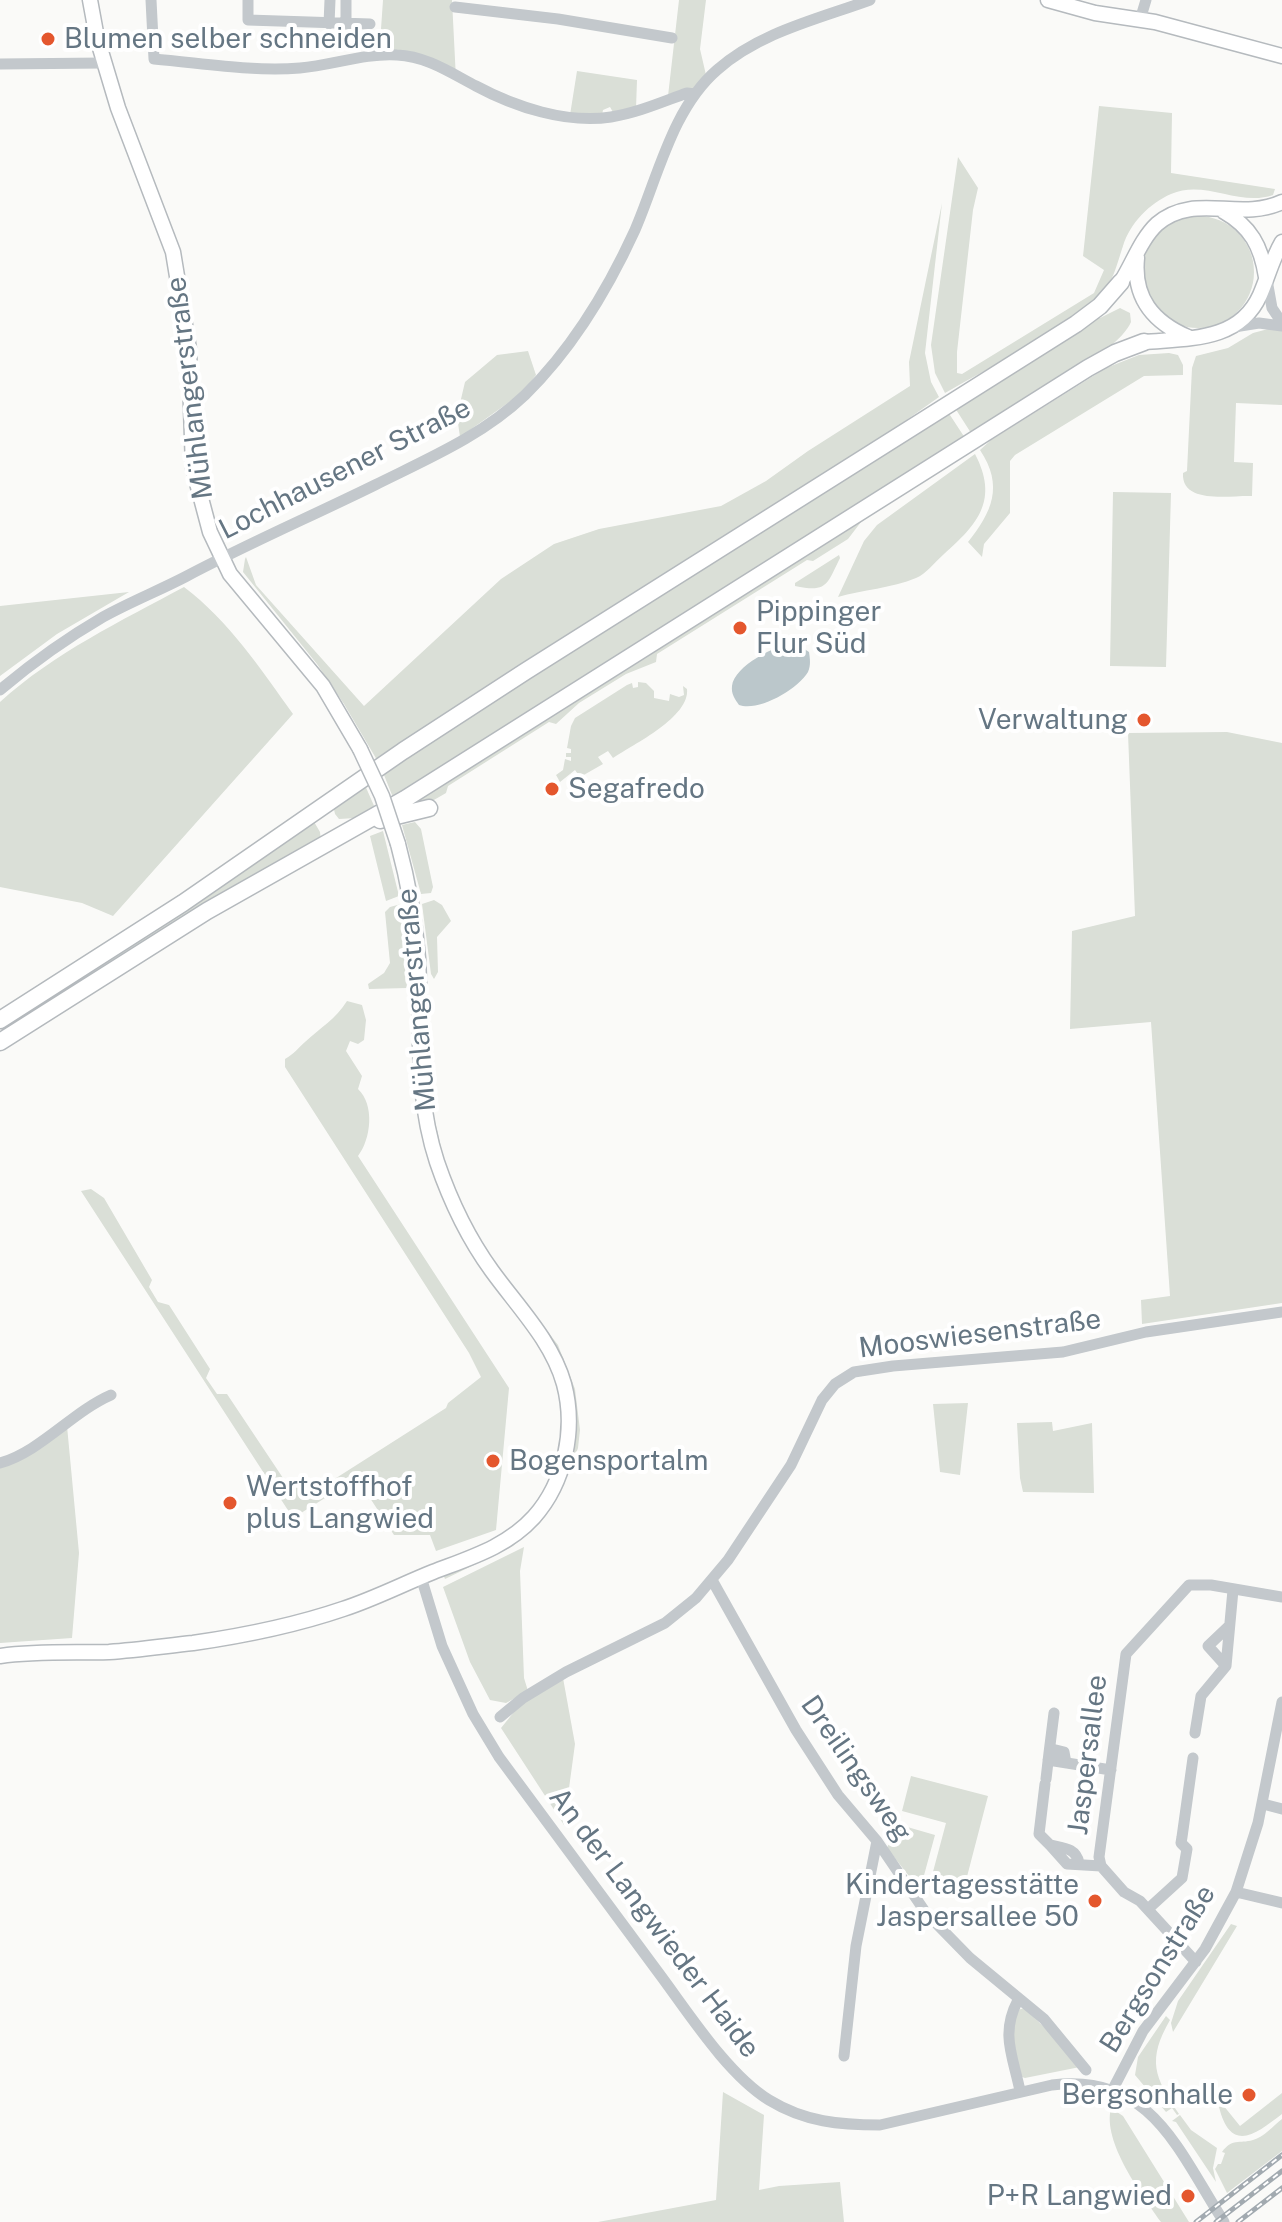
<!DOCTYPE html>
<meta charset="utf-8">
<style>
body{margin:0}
canvas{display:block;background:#fafaf8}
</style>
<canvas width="1282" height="2222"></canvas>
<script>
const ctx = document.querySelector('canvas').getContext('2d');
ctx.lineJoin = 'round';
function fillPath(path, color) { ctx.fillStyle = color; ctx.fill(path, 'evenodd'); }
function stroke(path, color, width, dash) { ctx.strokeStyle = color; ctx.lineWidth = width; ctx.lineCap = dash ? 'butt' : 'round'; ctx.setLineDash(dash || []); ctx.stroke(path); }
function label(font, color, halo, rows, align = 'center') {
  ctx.font = font + ' "Public Sans",sans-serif'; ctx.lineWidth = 8; ctx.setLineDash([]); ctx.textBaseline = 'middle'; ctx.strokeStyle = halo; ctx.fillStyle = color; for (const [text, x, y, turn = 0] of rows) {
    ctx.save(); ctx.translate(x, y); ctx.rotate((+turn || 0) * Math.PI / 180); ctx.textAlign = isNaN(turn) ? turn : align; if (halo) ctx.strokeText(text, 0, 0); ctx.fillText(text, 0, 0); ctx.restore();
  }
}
fillPath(new Path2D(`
 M383,0H452L456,79L416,60L379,58Z
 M679,0H706L700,49L706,75L696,87L668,96Z
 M577,71L637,80L636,109L614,114L610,107L603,110L602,115H570Z
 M1099,106L1172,113L1171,173L1275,189L1273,195C1239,207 1205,179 1171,194C1150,203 1130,223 1123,246C1117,263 1114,282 1100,295C1056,335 997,363 945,393L935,373L931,345L958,157L978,188L973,210L957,352V373L962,374L1094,293L1104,270L1083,256Z
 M942,203L925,353L931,382L939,397L884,436L377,760L344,704L317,664L243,572L245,559L246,557L256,585L364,706L501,579L554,544L599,529L721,506L766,481L808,451L910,386L909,362Z
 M1142 272a56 56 0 1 1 112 0a56 56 0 1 1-112 0Z
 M1120,308L1130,313L1131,322C1117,356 1006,412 971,433L955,408L1098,316L1100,318Z
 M1272,328L1282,330V405L1236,403L1234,462L1253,463L1252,496C1231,495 1181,505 1183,473L1187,471L1192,368L1196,356L1228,348L1253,333Z
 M528,351L536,375L522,393L460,437L457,416L465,382L497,355Z
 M1169,353L1178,355L1183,365V375L1144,376L1015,455L1010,461V513L984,544L982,557L968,542C992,512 1004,486 980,450L991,440L1106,368L1139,355Z
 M948,412L965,438L394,800L382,770Z
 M975,454C999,500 978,524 944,554C935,562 926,574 916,578C892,588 862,590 838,597L864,541L877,525Z
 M1113,492L1171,493L1166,667L1110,666Z
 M858,521L861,522L848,539L813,561L807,560L657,654L656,662L626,674L579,703L556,724L549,722L448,786L446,793L427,804L405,806Z
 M839,555L840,558C827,584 828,593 795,586V583Z
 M184,587C229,621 260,668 293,714L113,916L82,903L0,887V702C54,653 121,621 184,587Z
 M129,592L57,634L0,676V606Z
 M638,682L646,683L654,691V698L669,701L670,694L679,697L684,695L683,686L687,689C690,717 634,744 613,758L608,751L598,757L603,764L582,776L580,777L575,770L560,782L556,775L563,770L565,759L571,761V757H566V753H571V749L567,748L571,726L575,718L627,685L632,683L633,688L638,687Z
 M1227,732L1282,743V1303L1142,1324L1141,1300L1170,1296L1151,1022L1070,1029L1072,931L1135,916L1128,733Z
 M364,783L375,808L356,818L339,819L335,814L333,805Z
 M313,820L320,832L321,841L11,1029L6,1021Z
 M415,822L421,829L433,887L431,893L421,894L402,825Z
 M383,831L399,896L386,901L370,836Z
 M434,900L442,905L451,921L437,937L438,972L434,979L431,974L422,904Z
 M401,904L407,988L369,989L368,984L384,973L390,963L385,912L390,907Z
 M347,1001L362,1005L366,1020L364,1040L358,1044L350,1041L346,1051L362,1076L358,1089C375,1105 371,1139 358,1156L509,1388L496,1530L436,1551L430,1535H394L357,1478L293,1518L81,1191L91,1189L104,1198L152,1280L149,1287L158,1302L169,1305L210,1369L206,1378L217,1394H227L287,1484L291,1485L302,1477L313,1485L333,1480L446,1408L448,1403L481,1377L469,1353L285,1067V1059C294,1054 298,1048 305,1042C320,1028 336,1019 347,1001Z
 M429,1096L444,1160L462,1206L490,1257L558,1345L575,1389L580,1430L578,1448L574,1459L551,1506L539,1524L513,1546L445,1579L443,1574L512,1542L562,1475L571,1393L476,1239L441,1162Z
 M968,1403L960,1475L940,1472L933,1404Z
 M1052,1422L1053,1431L1092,1423L1094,1493L1023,1492L1020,1478L1017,1423Z
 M67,1426L79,1553L72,1638L0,1643V1466Z
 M524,1547L520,1571L524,1678L528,1691L506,1703L490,1700L470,1662L443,1587Z
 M563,1678L575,1744L564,1825L501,1728L518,1707Z
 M911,1776L988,1796L963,1892L930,1883L946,1823L902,1811Z
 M897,1824L935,1835L920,1890L887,1848Z
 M1231,1924L1237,1926L1173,2032L1171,2023L1178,2001Z
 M1024,2008L1046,2029L1080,2067L1025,2078L1022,2077L1012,2047L1015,2011Z
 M1166,2016L1170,2020C1147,2060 1154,2077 1179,2114L1177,2115L1172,2108L1166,2112L1135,2075L1138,2057Z
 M723,2092L764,2115L759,2190L779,2186L840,2182L844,2222H598L716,2200Z
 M1282,2093V2114C1257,2133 1231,2155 1219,2107L1223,2105L1240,2126Z
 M1111,2108L1123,2116L1189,2222H1161C1142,2195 1102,2142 1111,2108Z
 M1180,2115L1191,2130L1217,2148L1213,2168L1216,2182L1176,2122L1172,2121Z
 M1282,2119V2151L1227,2193L1215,2169L1218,2164H1221L1225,2153L1222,2152C1232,2138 1239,2144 1253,2140C1264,2137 1273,2126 1282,2119Z`), '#dadfd7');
fillPath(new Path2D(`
 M795,643L809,652C810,659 811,665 808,672C797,690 758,712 739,705C735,699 731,694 732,686C734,666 777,644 795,643Z`), '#bbc7cb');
const major = new Path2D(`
 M90,0L97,38L118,108L173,252L189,349L193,468L210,532L230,574L323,686L360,749
 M1048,0L1095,13L1155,22L1282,56
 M1223,211C1251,227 1261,246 1266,277
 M1137,258C1133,298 1153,322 1188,337
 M1121,282C1133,263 1141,239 1157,224C1194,192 1239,222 1282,202
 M1144,342C1188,338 1239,342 1260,295C1268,277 1272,259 1282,242
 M0,1656C36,1651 73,1653 109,1652C137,1650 165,1646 193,1643C242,1636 296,1625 343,1609C374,1599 403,1584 433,1572C469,1558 507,1547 534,1517C565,1482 576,1429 564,1384C552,1341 518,1307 492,1271C468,1238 450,1200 437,1162C414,1092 422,1029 418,958C415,919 408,881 398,844`);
const highway = new Path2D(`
 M380,820L429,808
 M0,1020L183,903L403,751L526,671L1076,324L1100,306L1121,282
 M0,1042L207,911L405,799L1088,368L1115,353L1144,342`);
stroke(major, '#b5babe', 17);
stroke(highway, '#b4b9bd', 19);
stroke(new Path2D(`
 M151,0L154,59C202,63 253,72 300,68C333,65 365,53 397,55C426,56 451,73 476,86C515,107 567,124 611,117C637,113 662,102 687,93L695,94
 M248,0V20L370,24
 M455,7L558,19L672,38
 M1140,20L1146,0
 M329,24L330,0
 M346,24V0
 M0,64L103,63
 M1267,280L1272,308L1282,323
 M1234,327L1259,323L1282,326
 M0,690C32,663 67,638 103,617C130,602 158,591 185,577C247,544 312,516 375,485C427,459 482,436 525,395C571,350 608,289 635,230C658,177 672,109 717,70C760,32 818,19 870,0
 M0,1463C40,1452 72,1412 111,1395
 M421,1577L442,1646L473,1714L499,1757C552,1829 605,1901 658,1972C688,2012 727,2074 769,2100C805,2122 840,2125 880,2125L1052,2085C1151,2072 1179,2152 1224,2222
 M712,1580L796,1730L838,1795L877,1841L926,1913L970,1958L1044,2019L1086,2070
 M1226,1666L1208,1646L1228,1627
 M500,1717L523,1698L566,1672L665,1623L696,1598L728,1560L791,1465L822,1400L835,1384L854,1372L893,1366L1063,1352L1146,1332L1282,1312
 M1195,1733L1201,1696L1226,1666L1233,1590
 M1049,1753L1054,1713
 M1048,1760L1111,1770
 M1046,1779L1049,1753L1056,1750L1064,1752L1066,1763
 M1045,1784L1039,1834L1050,1845
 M1263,1804L1282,1809
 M1079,1863C1076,1848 1064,1848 1050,1845L1067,1864L1101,1866
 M1236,1892L1282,1903
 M1148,1909L1182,1878L1187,1849L1181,1843L1182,1837L1193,1758
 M1196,1962L1140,1901L1124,1892L1101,1866L1099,1857L1126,1654L1189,1585H1211L1282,1597
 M1018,2000C1000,2034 1013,2056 1020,2091
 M844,2056L856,1946L877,1841
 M1113,2089L1143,2031L1205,1949L1236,1892L1258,1823L1282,1702`), '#c3c8cc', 11);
stroke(major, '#fff', 14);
stroke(highway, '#fff', 16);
const rail = new Path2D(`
 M1196,2222L1282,2155
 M1216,2222L1282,2171
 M1238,2222L1282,2188`);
stroke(rail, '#a2aab0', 5);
stroke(rail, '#fff', 2, [6]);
const majorBridge = new Path2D(`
 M360,749L382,796L398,844`);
stroke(majorBridge, '#b5babe', 17, []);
stroke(majorBridge, '#fff', 14);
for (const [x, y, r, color] of [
 [48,39,8,"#e4572e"],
 [740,628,8,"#e4572e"],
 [1144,720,8,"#e4572e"],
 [552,789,8,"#e4572e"],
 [493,1461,8,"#e4572e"],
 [230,1503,8,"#e4572e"],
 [1095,1901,8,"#e4572e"],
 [1249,2095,8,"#e4572e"],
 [1188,2196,8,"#e4572e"]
]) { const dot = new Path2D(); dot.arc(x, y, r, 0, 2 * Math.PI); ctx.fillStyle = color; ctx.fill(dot); stroke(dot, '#fff', 3); }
label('28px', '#657683', '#fff', [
 ["Blumen selber schneiden",64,39],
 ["Pippinger",756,612],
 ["Flur Süd",756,644],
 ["Verwaltung",1128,720,"right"],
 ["Segafredo",568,789],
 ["Bogensportalm",509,1461],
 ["Wertstoffhof",246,1487],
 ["plus Langwied",246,1519],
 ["Kindertagesstätte",1079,1885,"right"],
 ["Jaspersallee 50",1079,1917,"right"],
 ["Bergsonhalle",1233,2095,"right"],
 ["P+R Langwied",1172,2196,"right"]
], 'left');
label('28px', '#657683', '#fff', [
 ["Mühlangerstraße",190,388,-97],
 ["Lochhausener Straße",345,469,-27],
 ["Mühlangerstraße",417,1000,-95],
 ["Mooswiesenstraße",980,1334,-7],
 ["Jaspersallee",1088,1755,-83],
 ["Dreilingsweg",856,1769,55],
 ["An der Langwieder Haide",654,1923,53],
 ["Bergsonstraße",1158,1969,-58]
]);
</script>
